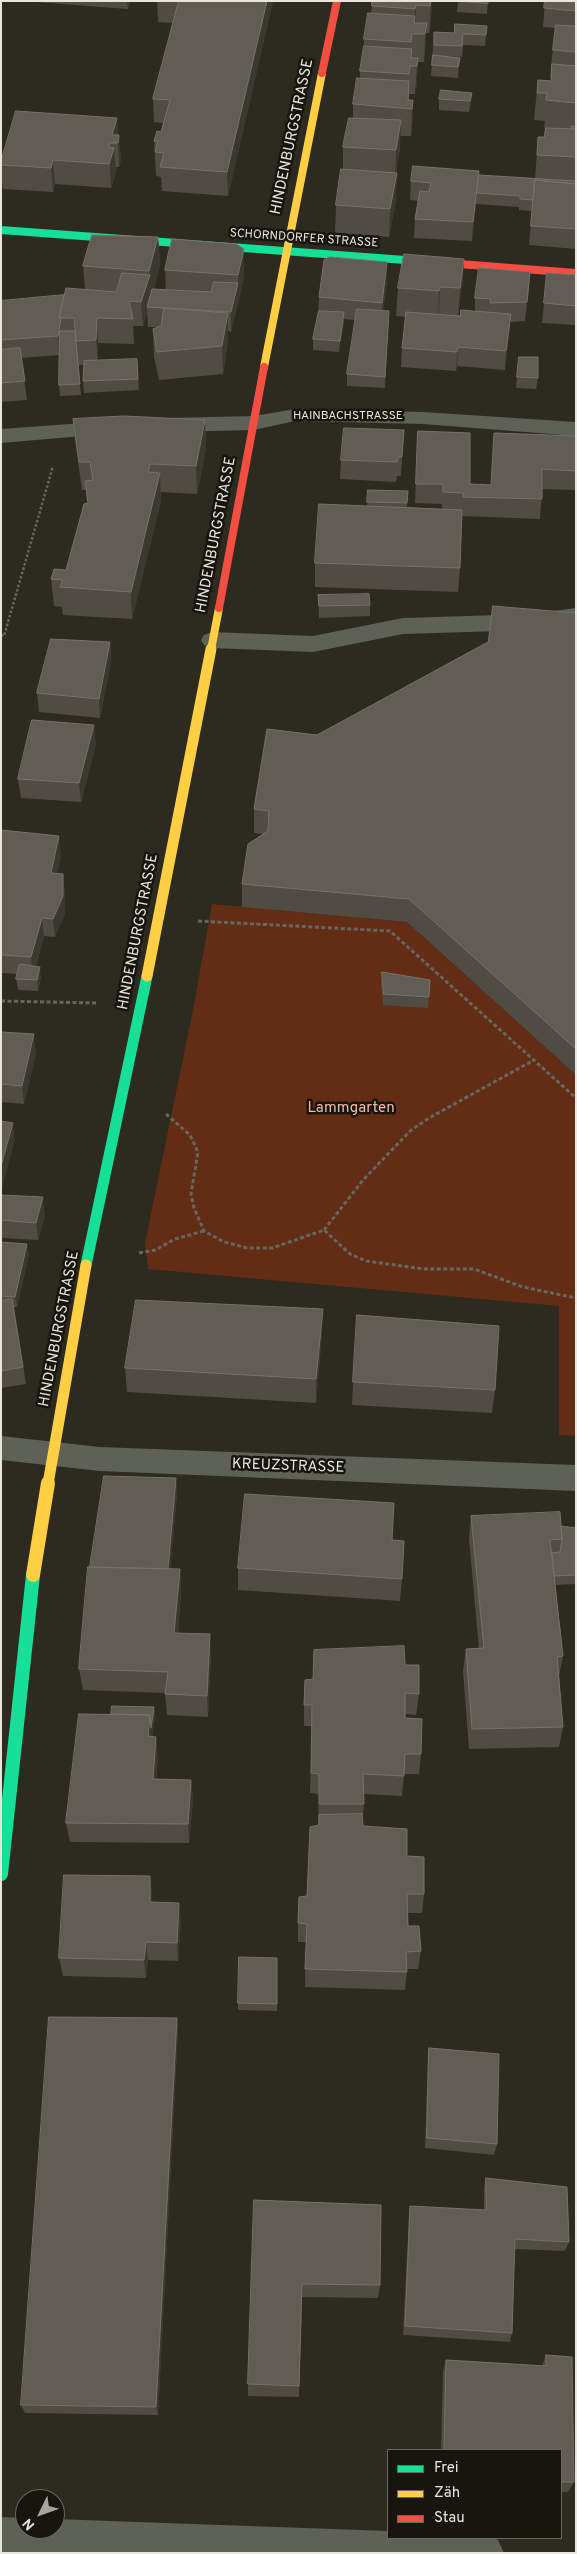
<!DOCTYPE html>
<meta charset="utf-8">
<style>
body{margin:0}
#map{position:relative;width:577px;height:2554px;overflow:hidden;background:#2d2a20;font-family:Overpass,sans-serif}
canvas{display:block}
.frame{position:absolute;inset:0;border:2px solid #e8e5da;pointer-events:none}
.legend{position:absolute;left:387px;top:2449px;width:175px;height:90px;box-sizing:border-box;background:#17150e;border:1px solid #6b6860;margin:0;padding:6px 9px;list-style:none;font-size:15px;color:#e8e5da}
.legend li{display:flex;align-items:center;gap:10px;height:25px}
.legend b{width:25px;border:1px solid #6b6860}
.north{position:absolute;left:15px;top:2489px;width:50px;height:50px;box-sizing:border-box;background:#17150e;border:1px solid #6b6860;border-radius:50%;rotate:228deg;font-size:14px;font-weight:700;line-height:20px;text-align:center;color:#e8e5da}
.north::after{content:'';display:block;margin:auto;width:18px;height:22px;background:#a7a499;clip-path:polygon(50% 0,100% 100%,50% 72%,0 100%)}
</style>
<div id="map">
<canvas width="577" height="2554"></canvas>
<div class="frame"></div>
<ul class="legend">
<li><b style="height:6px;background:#16e098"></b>Frei</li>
<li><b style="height:6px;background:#ffcf43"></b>Zäh</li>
<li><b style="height:6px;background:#f24e42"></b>Stau</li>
</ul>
<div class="north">N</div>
</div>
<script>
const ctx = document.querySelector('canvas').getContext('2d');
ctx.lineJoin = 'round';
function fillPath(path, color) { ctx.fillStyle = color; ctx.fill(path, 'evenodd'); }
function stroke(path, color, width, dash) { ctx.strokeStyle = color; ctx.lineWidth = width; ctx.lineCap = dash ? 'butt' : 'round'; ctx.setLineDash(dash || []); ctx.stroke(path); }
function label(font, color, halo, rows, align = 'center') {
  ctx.font = font + ' Overpass,sans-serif'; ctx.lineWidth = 5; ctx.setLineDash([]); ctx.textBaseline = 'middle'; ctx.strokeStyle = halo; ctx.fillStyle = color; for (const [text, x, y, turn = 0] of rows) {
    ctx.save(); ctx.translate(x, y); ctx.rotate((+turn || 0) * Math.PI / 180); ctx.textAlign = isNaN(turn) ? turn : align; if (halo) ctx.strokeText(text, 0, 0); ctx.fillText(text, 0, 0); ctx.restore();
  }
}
fillPath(new Path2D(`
 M212,904L407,922L576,1075V1436L559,1435V1306L148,1269L145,1243L194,1005Z`), '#632c14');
stroke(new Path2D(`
 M1,635L4,636L53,466`), '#66675e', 2.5, [2.5, 2]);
stroke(new Path2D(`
 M198,921L390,931L576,1098
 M1,1001L96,1003
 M166,1114L190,1135L198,1152L191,1194L194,1208L204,1231L224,1242L247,1248H272L324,1230L350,1254L366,1261L424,1269H474L523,1287L576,1298
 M324,1230L363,1180L410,1131L429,1118L534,1060
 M139,1253L155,1250L175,1239L204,1231`), '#66675e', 3, [4, 2.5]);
fillPath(new Path2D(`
 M576,608V623L532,630L403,634L313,652L212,648L204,645L201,640L204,635L212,632L313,636L403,618L532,614Z`), '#5e6156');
fillPath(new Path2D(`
 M295,409L423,412L576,422V436L423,424L295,421L254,430L169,432L162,430L159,425L162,420L169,418L254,416Z
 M111,421L118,423L121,428L118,433L1,443V429Z
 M1,1436L100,1447L576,1465V1491L100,1471L1,1460Z
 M1,2517L25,2518V2529H55V2519L388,2531V2538H493L498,2540L504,2553H1Z`), '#5e6156');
stroke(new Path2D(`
 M1,230L459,264`), '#16e098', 8);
stroke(new Path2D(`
 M86,1265L147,976`), '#16e098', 11);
stroke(new Path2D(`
 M1,1874L33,1575`), '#16e098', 14);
stroke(new Path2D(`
 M264,367L322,73
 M211,650L219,608`), '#ffcf43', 8);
stroke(new Path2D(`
 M147,976L211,649
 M48,1484L86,1265`), '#ffcf43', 11);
stroke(new Path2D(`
 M33,1575L48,1483`), '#ffcf43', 14);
stroke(new Path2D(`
 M322,73L337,1
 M459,264L576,273
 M219,608L264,367`), '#f24e42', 8);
fillPath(new Path2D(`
 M23,1H130L128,9Z
 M157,1H273L228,196L162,191L161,177L156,176L154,141L161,132L163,123L154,122L153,99L173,23L158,22Z
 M432,1L431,22L429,33H426L425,51L424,62H418L415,94H409V100H413L412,128L411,136H400V148L396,173V201L389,237L335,233L336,205L343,169V147L353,118V104L360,78V71L364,50V39L371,13L372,6Z
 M458,1H488L487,14L457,12Z
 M545,1H576V249L529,245L532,211L519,210V207L476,204V203L472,241L414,238L415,219L418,201L410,200L411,181L479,175L535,179L538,137H544L545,128H544L545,121L534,120L538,80L551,81V78H550L555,28L543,27Z
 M487,26L485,46L463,45L462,57L439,56L460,58L458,78L431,76L434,32L454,33Z
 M472,93L471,104L469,112L439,110V99Z
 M117,118L118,135L121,159L119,167H116V172L111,188L55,184L53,192L3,189L1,176V161Z
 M158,237L160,265L154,289L166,290L165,270L244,249V277L231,332L228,331V341L223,374L159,380L154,357L153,329L157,327H148L147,312L143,326H133L134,344L98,343V360L137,359L139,390L84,393L83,381L84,365H78L81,395L60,396L59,385V355L21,358L27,400L1,402V301L64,295L85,289L83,266Z
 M464,259L462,287L458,316L475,311V298L530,272L525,321L510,322L505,370L457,366L456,371L401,367L402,348L406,317L396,316L398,288Z
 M547,273L576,275V325L542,323Z
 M387,281L383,311H389L385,388L347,386V374L356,320L344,319L339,352L313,350V339L318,313L319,297Z
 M519,357L538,378L536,389L516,388Z
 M73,419L205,420L206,448L197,494L161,492V501L132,619L63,615L62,607L54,606L51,579L66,570L87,503L86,490H82L76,447Z
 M404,430L401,476H397L396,482L340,479L341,460Z
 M418,431L470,484L491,485L494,433L576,436V490L542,489L540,519L462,516V513L460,568L458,592L315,587V563L367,506L368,490L408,491L407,507L442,509V504L415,503Z
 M318,595L370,605V616L319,618Z
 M576,613V1075L407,922L242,907V884L263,834L254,833V809L317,735Z
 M110,642L111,662L100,718L39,712L37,693Z
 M96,744L81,802L21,798L18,779Z
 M1,830L61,855L57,874L65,893V914L55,937L44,936L36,966L41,977L38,991L18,990L16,979L18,974L1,973Z
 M382,972L430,980L428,1008L383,1005L381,983Z
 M1,1032L36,1053L24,1104L1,1102Z
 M1,1195L45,1215L38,1240L1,1238Z
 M1,1242L29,1254L17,1307H14L26,1384L1,1388Z
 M322,1333L316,1403L127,1392L125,1368Z
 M353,1382L495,1390L492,1413L352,1405Z
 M176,1478L177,1494L170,1569H180L181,1592L178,1633L211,1655L208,1717L167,1715L165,1693L83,1690L79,1669L90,1567Z
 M471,1516L576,1528V1584L555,1585L563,1656L559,1676L563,1727L559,1747L469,1749L463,1671L466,1649H479L469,1539Z
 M392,1540L402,1579L400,1601L238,1590V1568Z
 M405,1665L419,1694L416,1715L405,1714V1718L421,1754L419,1774H404L402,1796L364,1794L363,1819V1826L407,1856L424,1894L422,1913H408V1926L421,1951L418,1969H407L405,1990L305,1987L306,1942H298V1923L307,1896L318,1825L319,1794L310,1793L312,1726H304V1705L313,1679Z
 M154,1707L155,1716L152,1736L158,1757L156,1779L191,1780L193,1800L189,1843L70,1842L66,1823L111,1714Z
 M150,1876L152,1894V1902L181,1921L178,1961L148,1960L146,1978L63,1976L59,1958Z
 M277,1958V2011L238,2010V2003Z
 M177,2018L178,2030L158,2415L25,2413L21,2405Z
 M429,2048L497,2144L494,2155L425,2148L428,2060Z
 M486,2178L569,2242L565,2251L514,2249L512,2333L510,2342L403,2335L409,2216L410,2206L484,2210V2188Z
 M254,2200L380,2285L378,2298L302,2297L299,2397L248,2396V2384Z
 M546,2355L574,2482L568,2492H561V2450H441L443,2372L446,2360L542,2366Z`), '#504c44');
fillPath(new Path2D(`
 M127,1H130L128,9Z
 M267,1H273L228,196L227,172Z
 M431,1H432L431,22L429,33Z
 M416,5L415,34L414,36L415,9Z
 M427,23L425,51L424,62L425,34Z
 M418,58L417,86L415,94L417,66Z
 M460,58L459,69L458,78V67Z
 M472,93L471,104L469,112L470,101Z
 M413,100L412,128L411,136L412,109Z
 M117,118L118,141L119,135L121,159L119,167L118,143L112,135Z
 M401,120L400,148L395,178L396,150Z
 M110,143L111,158L114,148L116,172L111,188L109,147Z
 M53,160L55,184L53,192L51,168Z
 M479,171L476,203L472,241L473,222Z
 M397,173L396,201L389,237L390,209Z
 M158,237L160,265L151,299L147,307V312L143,326L141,302L150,275L149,271Z
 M244,249V277L231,332V312L238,284V275Z
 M464,259L462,287L458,316L460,288Z
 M387,262V281L381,322L382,303Z
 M530,272L529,292L525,321L527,302Z
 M440,287L439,315L438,318L439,291Z
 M344,312V324L339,352L340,341Z
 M228,313V341L223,374L222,346Z
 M511,314L509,333L505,370L506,351Z
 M97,318L98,343V364L96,340Z
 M59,328L61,342L59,355L58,336Z
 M458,347L457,366L456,371L457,352Z
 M205,420L206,448L197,494L196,466Z
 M160,473L161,501L132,619L131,592Z
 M110,642L111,662L100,718L99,699Z
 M94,725L96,744L81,802L79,783Z
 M59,836L61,855L54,892L51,873Z
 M63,874L65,893V914L55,937L53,919Z
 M42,918L44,936L33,976L31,957Z
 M40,967L41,977L38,991L37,980Z
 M34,1034L36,1053L24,1104L22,1086Z
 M13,1123L15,1140L1,1193V1166Z
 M43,1197L45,1215L38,1240L36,1223Z
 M27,1244L29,1254L17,1307L15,1297Z
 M323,1309L322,1333L316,1403V1379Z
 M176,1478L177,1494L168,1591L167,1576Z
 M180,1569L181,1592L176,1654L174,1633Z
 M210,1634L211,1655L208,1717L207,1696Z
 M154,1707L155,1716L152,1736L150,1756L148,1736L150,1715Z
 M156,1737L158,1757L155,1799L153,1779Z
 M191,1780L193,1800L189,1843L188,1824Z
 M150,1876L152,1894V1921L150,1902Z
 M179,1903L181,1921L178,1961L177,1943Z
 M146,1942L148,1960L146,1978L144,1960Z
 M177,2018L178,2030L158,2415L156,2407Z`), '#3b382f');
const building = new Path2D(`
 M179,1H267L227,172L160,167L164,153L155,152L158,141H154L157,131L161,132L170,100L153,99Z
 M372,1H431L430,6L416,5L415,9L372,6Z
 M458,1H488V3Z
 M545,1H576V11L544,8Z
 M368,13L415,16L414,23H427L425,34H412L411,42L364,39Z
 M455,24L487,26L486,35L463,34L462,46L434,45V32L454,33Z
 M556,25L576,26V52L553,50Z
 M364,46L412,49L411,58H418L417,66H410L409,74L360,71Z
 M433,55L460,58L458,67L432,65Z
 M552,64L576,66V103L546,100L547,93H537L538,80L551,81Z
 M357,78L409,81L408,100H413L412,109L353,104Z
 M441,90L472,93L470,101L439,99Z
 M16,111L117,118L112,135H119L118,143H110L109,147L114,148L109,164L53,160L51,168L1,165V161Z
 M349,118L401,120L396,150L343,147Z
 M572,126L576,127V129H571Z
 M546,128L576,129V157L537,155L538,137H544Z
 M413,166L479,171L473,222L415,219L420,191L429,192L431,183L411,181Z
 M341,169L397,173L390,209L336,205Z
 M479,175L576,181V184L535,180L533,200L520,199V196L477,193Z
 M535,180L576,184V229L531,226Z
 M92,235L158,237L149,271L83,266Z
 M172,239L236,244L244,249L238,275L165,270Z
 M404,254L464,259L460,288L440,287L439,291L398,288Z
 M330,257L387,262L382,303L319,297L324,260Z
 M479,268L530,272L527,302L490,303L491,299L475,298Z
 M122,273L150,275L141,302L129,301L133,319L97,318L96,340L76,341L74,318H59L66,288L116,292Z
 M547,273L576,275V306L544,303Z
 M214,282L238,283L231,312L147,307L152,289L211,292Z
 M64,295L59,318H61L58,336L1,340V301Z
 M164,308L228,313L222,346L157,352L153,329L161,326Z
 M357,309L389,311L385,377L347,374Z
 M461,310L511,314L506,351L458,347L457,352L402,348L406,312L460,316Z
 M319,311L344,312L340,341L313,339Z
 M60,331H75L80,384L59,385Z
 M20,348L25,381L1,383V350Z
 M519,357H538V378L517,377Z
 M137,359L138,379L83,381L84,361Z
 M124,416L205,420L196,466L150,464L148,472L160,473L131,592L60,587L63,580L51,579L54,569L66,570L84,504L88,503L85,481L93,480L90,462H79L73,419Z
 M344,428L404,430L402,457H398L397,462L341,460Z
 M418,431L470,433V484L491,485L494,433L576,436V471L542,469V499L463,497V493L443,492V484H416Z
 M368,490L408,491L407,503L367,502Z
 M319,504L462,510L460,568L315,563Z
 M369,594L370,605L319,606L318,595Z
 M493,606L576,613V1049L409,899L242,884L248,844L268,831L269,811L254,809L267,729L317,735L488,642Z
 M51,639L110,642L99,699L37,693Z
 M32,720L94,725L79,783L18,779Z
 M1,830L59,836L51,873L63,874V896L53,919L42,918L31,957L1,955Z
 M20,964L40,967L37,980L16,979Z
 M382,972L430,980L429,997L384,994Z
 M1,1032L34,1034L22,1086L1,1084Z
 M1,1121L13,1123L1,1166Z
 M1,1195L43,1197L36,1223L1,1220Z
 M1,1242L27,1244L15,1297L1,1296Z
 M12,1299L23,1367L1,1371V1301Z
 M136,1300L323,1309L316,1379L125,1368Z
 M357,1315L499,1326L495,1390L353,1382Z
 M104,1476L176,1478L168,1569L90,1567Z
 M245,1494L394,1503L392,1540L404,1541L402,1579L238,1568Z
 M560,1512L562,1539L550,1540L563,1656L557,1657L563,1727L472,1729L466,1649L484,1648L471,1516Z
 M561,1526L576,1528V1575L554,1576L552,1553L560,1552L562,1539Z
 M88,1567L180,1569L174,1633L210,1634L207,1696L165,1694L168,1672L79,1669Z
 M404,1646L405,1665H419V1694L405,1693V1718L422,1719L421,1754H405L404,1776L363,1774L364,1804H319V1774L311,1773L312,1705H304L305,1680L313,1679L314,1650Z
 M112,1706L154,1707L151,1728L150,1715L111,1714Z
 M79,1714L150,1715L148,1736L156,1737L153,1779L191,1780L188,1824L66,1823Z
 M362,1814L363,1826L407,1829V1856L424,1857V1894H407L408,1926H419L421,1951L406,1952L407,1972L305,1969L307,1924L298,1923L299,1897L307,1896L310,1827L319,1825V1815Z
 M64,1875L150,1876V1902L179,1903L177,1943L146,1942L144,1960L59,1958Z
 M239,1957L277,1958V2004L238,2003Z
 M49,2017L177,2018L156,2407L21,2405Z
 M429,2048L499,2054L497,2144L427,2138Z
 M486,2178L567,2187L569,2242L515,2239L512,2333L405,2326L410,2206L486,2210Z
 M254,2200L381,2205L380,2285L302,2284L299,2386L248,2384Z
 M546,2355L572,2357L574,2482H561V2450H444L446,2360L546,2366Z`);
fillPath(building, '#615d54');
stroke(building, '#767269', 1);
label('12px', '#e8e5da', '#17150e', [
 ["SCHORNDORFER STRASSE",304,239,4],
 ["HAINBACHSTRASSE",348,417]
]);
label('15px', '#e8e5da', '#17150e', [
 ["HINDENBURGSTRASSE",293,137,-78],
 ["HINDENBURGSTRASSE",217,535,-79],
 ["HINDENBURGSTRASSE",139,932,-79],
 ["HINDENBURGSTRASSE",60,1329,-79],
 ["KREUZSTRASSE",288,1467,2]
]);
label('15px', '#f9b8a1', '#17150e', [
 ["Lammgarten",351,1109]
]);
</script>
